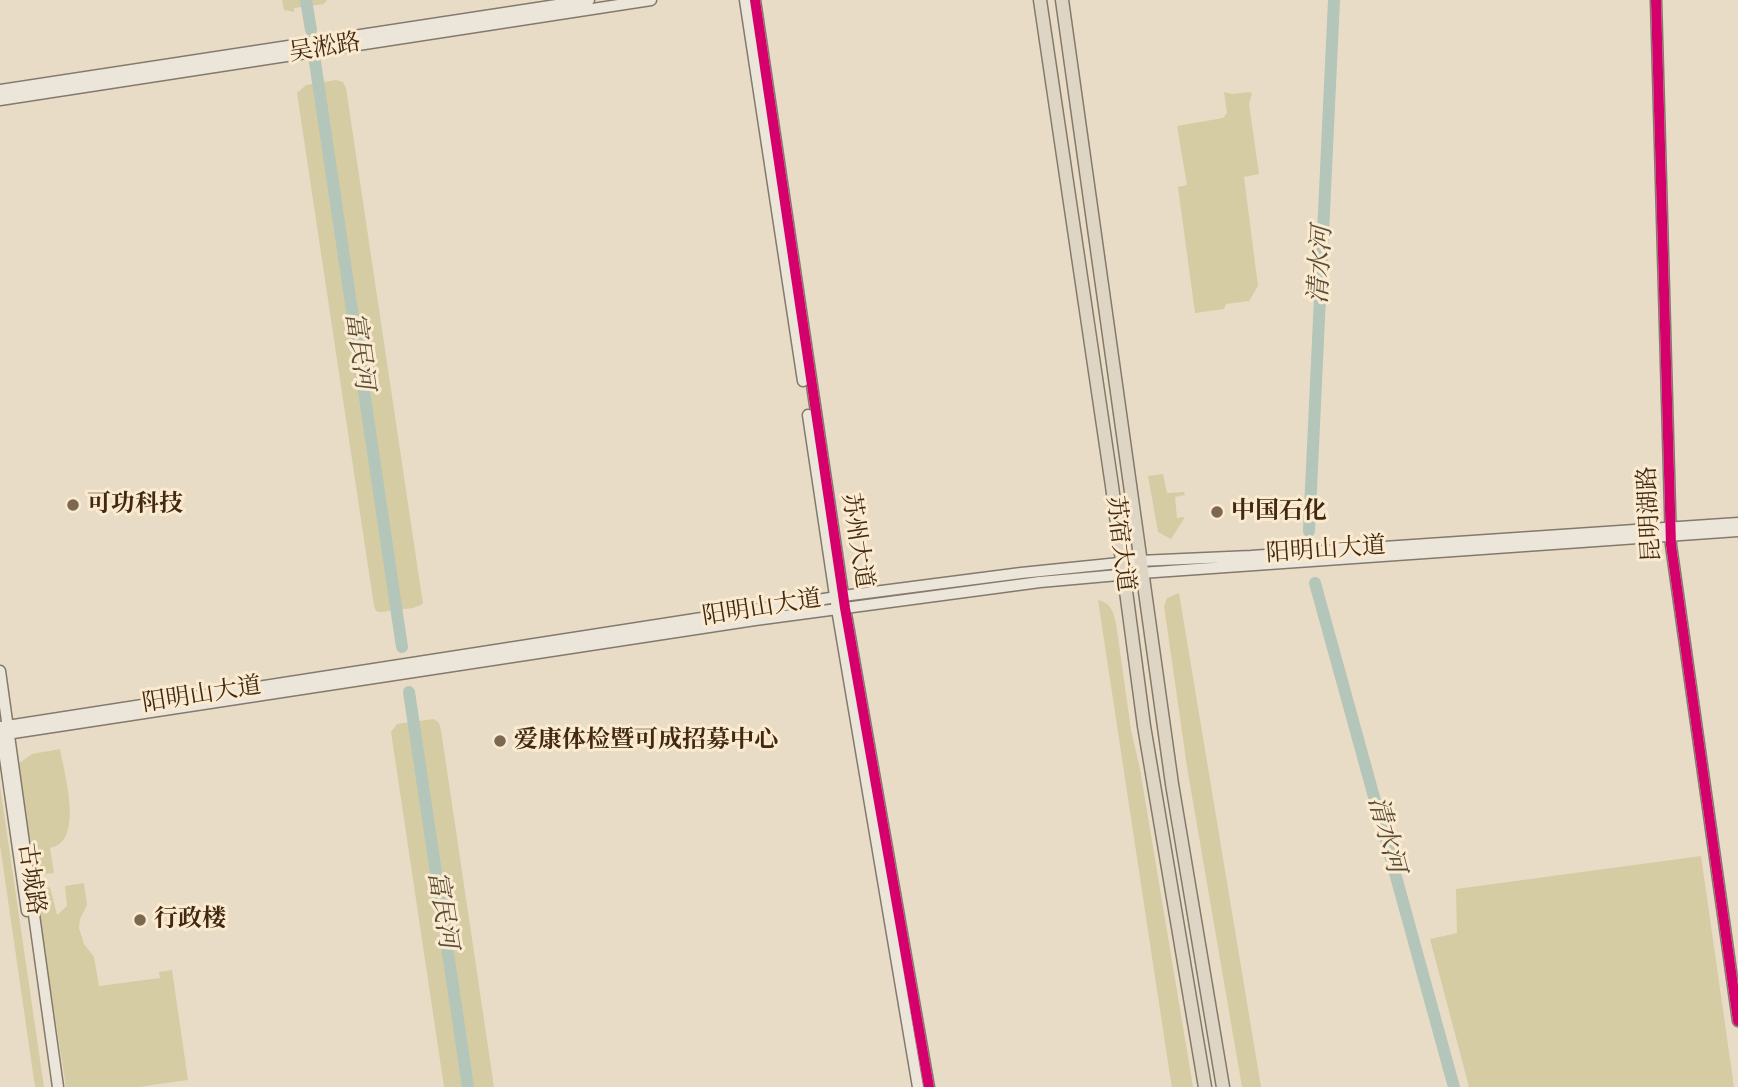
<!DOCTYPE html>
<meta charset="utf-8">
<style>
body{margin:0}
canvas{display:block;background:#e8dcc6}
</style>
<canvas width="1738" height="1087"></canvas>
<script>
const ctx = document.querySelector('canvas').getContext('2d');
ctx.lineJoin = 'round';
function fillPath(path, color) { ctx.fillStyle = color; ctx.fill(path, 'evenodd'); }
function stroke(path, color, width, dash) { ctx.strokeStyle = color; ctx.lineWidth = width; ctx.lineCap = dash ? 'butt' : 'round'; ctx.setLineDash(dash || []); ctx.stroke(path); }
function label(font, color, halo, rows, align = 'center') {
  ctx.font = font + ' Cardo,"Noto Serif SC",serif'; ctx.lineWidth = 6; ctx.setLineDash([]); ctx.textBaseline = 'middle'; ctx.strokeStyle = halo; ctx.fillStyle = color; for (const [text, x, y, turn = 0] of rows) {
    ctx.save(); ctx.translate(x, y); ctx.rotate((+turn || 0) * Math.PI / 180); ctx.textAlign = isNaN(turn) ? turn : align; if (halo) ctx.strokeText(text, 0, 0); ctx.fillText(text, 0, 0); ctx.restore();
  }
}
fillPath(new Path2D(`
 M282,0H327L324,4L294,8V12L284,10Z
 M336,80L343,82L346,88L423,604L413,608L381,612L376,611L374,606L297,93L306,85Z
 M1224,92L1232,94L1250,92L1252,94L1249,104L1259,174L1244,177L1258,286L1249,301L1226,304L1224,309L1195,313L1178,187L1187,185L1177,126L1223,118L1227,113Z
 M1163,474L1167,493L1184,492L1185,495L1175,497L1177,518L1185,517L1171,539L1158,532L1148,476Z
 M1179,593L1261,1087H1242L1187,767L1164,606L1167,598Z
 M1098,600C1111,603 1113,611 1116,623L1131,730L1140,769L1193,1087H1172L1170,1076Z
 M434,719L439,723L441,730L494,1087H444L391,732L397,724Z
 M60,749C64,773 85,842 50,848L54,873L38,875L32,869L18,764L32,754Z
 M0,786L44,1087H35L0,845Z
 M1701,856L1734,1087H1469L1430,939L1457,933L1456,889Z
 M84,883L87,905L80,919L79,928L84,944L94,957L99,986L160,978L159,972L172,970L188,1080L138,1087H66L36,897L40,890L50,887L57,915L67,906L65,886Z`), '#d5cca4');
stroke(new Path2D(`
 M306,0L311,30
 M314,55L402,647
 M1309,531L1334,0
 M1315,583L1454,1087
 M409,692L468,1087`), '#b4c6b9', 12);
const secondary = new Path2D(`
 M745,0L803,381
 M755,0L845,608L929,1087
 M1656,0L1671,545L1738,1021
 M0,90L589,0
 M0,100L651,0
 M808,415L837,609L918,1087
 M0,671L58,1087
 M0,727L843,596L1021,573L1139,561L1251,556L1738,523
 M1,730L27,911
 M0,735L755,620L1040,582L1141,573L1738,531`);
const primary = new Path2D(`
 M1040,0L1112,486L1144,726L1205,1087
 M1062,0L1172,784L1223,1087`);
stroke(secondary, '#847a6b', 13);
stroke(primary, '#847a6b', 15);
stroke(secondary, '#ebe5da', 10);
stroke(primary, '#dfd5c5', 12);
stroke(new Path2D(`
 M755,0L845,608L929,1087
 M1656,0L1671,545L1738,1021`), '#d6006c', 10);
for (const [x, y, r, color] of [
 [73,505,7,"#7c6750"],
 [1217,512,7,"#7c6750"],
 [500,741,7,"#7c6750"],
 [140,920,7,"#7c6750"]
]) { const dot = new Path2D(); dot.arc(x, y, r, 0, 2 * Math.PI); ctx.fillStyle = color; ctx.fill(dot); stroke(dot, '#faead0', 2.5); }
label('24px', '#422810', '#faead0', [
 ["吴淞路",325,49,-9],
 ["昆明湖路",1651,514,-93],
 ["苏州大道",856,541,81],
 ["苏宿大道",1119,544,83],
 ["阳明山大道",1326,551,-4],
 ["阳明山大道",762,609,-9],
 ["阳明山大道",202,696,-9],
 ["古城路",30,879,82]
]);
label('bold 24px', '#422810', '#faead0', [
 ["可功科技",87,505],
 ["中国石化",1231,512],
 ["爱康体检暨可成招募中心",514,741],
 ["行政楼",154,920]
], 'left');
label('italic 26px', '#594d39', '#faead0', [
 ["清水河",1322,265,-87],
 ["富民河",358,351,82],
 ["清水河",1385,835,75],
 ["富民河",441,910,81]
]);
</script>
